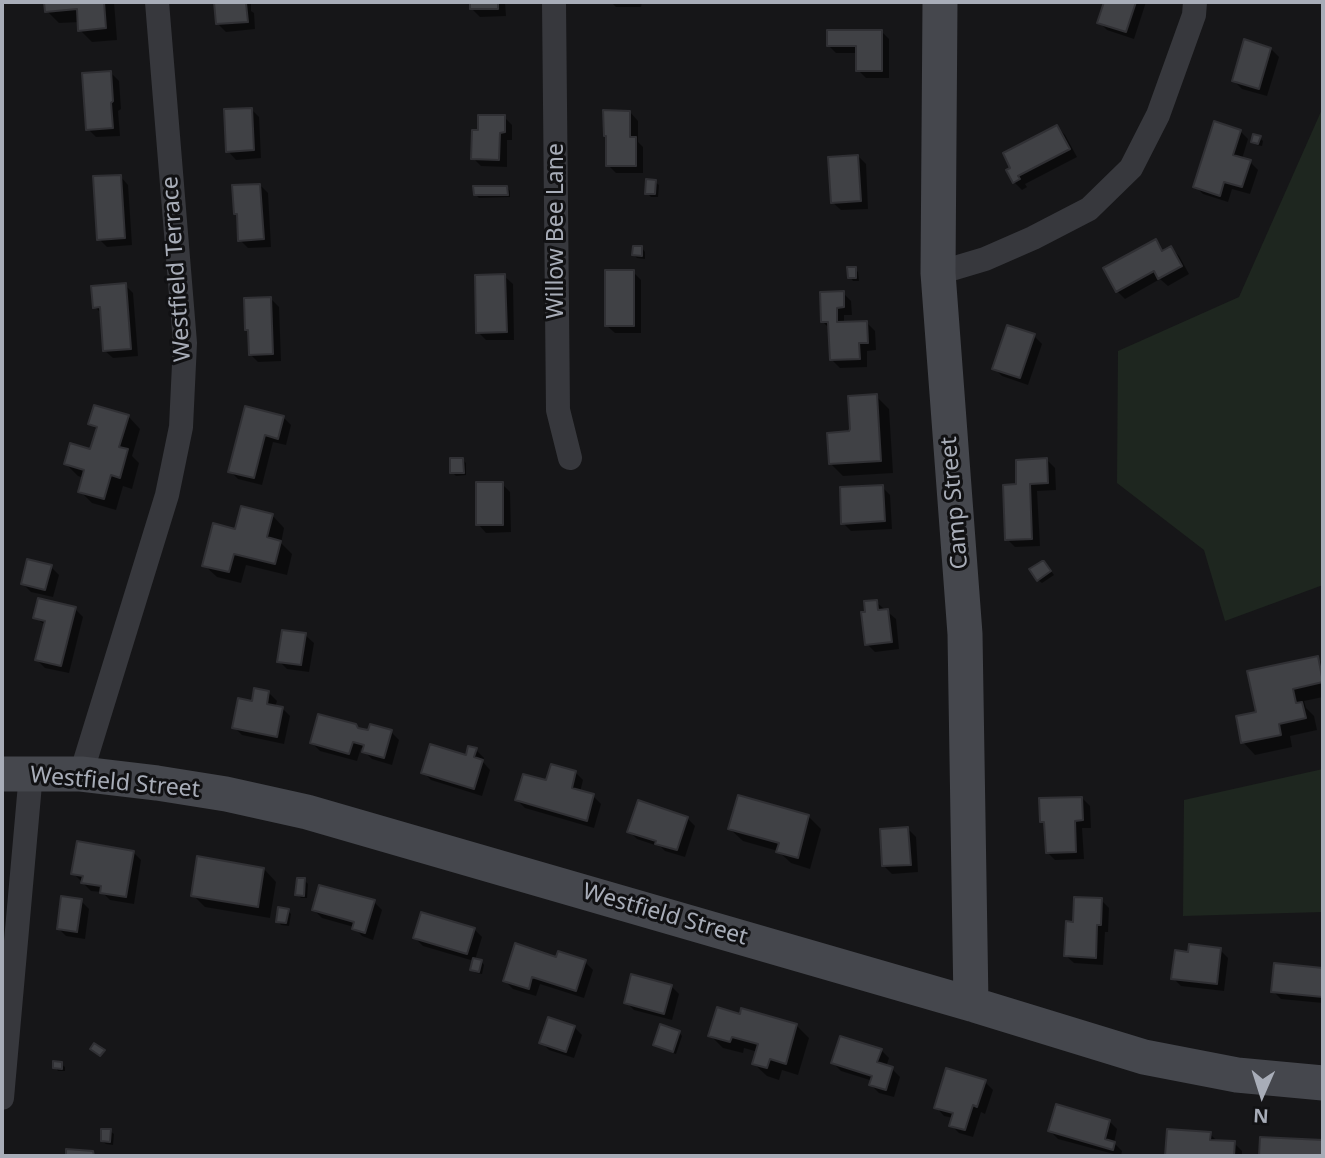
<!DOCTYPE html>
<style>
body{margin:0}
#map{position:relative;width:1325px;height:1158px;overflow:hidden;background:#161618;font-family:"Noto Sans",sans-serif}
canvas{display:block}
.frame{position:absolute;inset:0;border:4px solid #a8adb8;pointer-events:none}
.north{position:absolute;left:1227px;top:1060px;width:70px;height:70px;-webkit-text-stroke:5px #111113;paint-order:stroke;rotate:183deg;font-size:19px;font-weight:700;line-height:28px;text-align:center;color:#a8adb8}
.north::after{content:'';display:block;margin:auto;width:24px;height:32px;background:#a8adb8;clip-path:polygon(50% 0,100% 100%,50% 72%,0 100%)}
</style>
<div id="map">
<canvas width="1325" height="1158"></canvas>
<div class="frame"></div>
<div class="north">N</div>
</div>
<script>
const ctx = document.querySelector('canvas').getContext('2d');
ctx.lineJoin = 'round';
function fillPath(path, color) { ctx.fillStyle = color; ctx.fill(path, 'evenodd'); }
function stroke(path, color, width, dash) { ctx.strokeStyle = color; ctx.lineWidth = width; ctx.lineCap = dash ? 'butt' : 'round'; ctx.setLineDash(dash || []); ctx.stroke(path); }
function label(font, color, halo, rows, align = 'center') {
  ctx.font = font + ' "Noto Sans",sans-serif'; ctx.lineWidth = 6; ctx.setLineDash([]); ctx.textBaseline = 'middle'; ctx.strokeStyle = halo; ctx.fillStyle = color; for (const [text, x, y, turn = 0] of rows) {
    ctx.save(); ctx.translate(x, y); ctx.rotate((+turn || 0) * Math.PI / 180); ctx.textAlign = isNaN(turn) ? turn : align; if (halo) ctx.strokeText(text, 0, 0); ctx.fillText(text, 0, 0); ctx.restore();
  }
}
fillPath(new Path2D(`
 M1323,107V585L1225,621L1204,550L1117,483L1118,351L1239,297Z
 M1323,769V912L1183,916L1184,800Z`), '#1e261f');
fillPath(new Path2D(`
 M46,2H114L117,40L92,42L80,30V22L59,23L47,11Z
 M216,2H261L251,3V11L254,13L255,29L226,32L218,24Z
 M472,2H505L506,16L480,17L472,9Z
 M611,2H642L641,7H616Z
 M1106,2H1146L1134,39L1107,30L1099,22Z
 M881,31L889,39V78H866L858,70V53H836L828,45Z
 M1271,49L1279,57L1267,96L1242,89L1234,81Z
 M111,73L119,81L121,109L118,111L120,136L96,137L88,129Z
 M251,109L259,117L261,158L236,160L228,151Z
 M630,112L638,121V142L643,147V173H616L608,165V138L605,136Z
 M504,117L512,125V140H507V167L481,166L473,158L479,132Z
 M1057,127L1065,135L1077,157L1025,184L1027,187L1022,190L1014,182L1008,171Z
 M1240,131L1248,139L1242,159L1250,162L1258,170L1250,194L1232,189L1228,202L1203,194L1195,186Z
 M1260,138L1263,141L1262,146L1256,145L1253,142Z
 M858,156L866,164L868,209L841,210L832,202Z
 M120,176L128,185L132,245L107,247L99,239Z
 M655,182L659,185L658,197H651L647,193Z
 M260,185L268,193L271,247L248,248L240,240L239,216L236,213Z
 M507,187L510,191V197L479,198L475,194Z
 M1155,241L1164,252L1171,248L1179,256L1189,274L1168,286L1160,279L1125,299L1117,291Z
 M642,248L645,252V259L637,258L634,255Z
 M855,269L858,272L859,281H853L850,277Z
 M633,272L641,280V333H615L606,325Z
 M504,276L513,284L514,340H486L478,332Z
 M125,285L133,293L138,356L113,358L104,350L102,314L95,307Z
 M843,293L851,301L852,315H844V324L867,323L875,331L876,350L867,351V367L840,368L832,360L830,329L823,322Z
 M271,299L279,307L281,361L258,362L250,354V332L247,329Z
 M1034,336L1042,344L1028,385L1002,376L994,368Z
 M876,396L889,409L893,473L843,476L830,463Z
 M246,408L283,417L291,425L286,445L273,442L262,485L238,479L230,471Z
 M128,416L140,429L132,456L139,463L132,489L123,486L116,510L92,503L80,491L84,478L78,476L66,464L92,451L98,431L90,424Z
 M463,460L466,463V475L456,476L452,472Z
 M1047,460L1055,468L1056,490L1037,491L1040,546L1015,547L1007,539L1018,486Z
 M502,484L510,492L511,532L486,533L478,524Z
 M882,487L890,495L892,529L851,531L843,523Z
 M272,515L284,528L281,543L292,554L287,575L246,565L241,583L217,577L204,565L237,531Z
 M51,567L59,575L53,597L31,592L23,584Z
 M1048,567L1054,575L1042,583L1038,580Z
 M876,602L896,619L899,649L875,652L867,644L866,613Z
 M75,609L83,617L69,673L45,668L37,660L46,626L35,617Z
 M305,635L314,643L309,672L287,669L279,661Z
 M1317,658L1323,664V697L1304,701L1306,708L1314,716L1317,730L1290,736L1292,747L1255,755L1243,742L1258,714Z
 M269,693L277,701L275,707L282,708L290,716L284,744L242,735L234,727L254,703Z
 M360,730L391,732L399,740L392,765L372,759L364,751L365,750L361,748L357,761L320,751L312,743Z
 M476,750L484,758L483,762L490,770L482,796L431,780L423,772L467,757Z
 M575,772L583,780L580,792L593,796L601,804L594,828L525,808L517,800L547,783Z
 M1082,798L1090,806L1091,828H1082L1084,859L1055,860L1047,852L1046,826L1042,822Z
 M809,817L821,829L810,869L791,863L778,851L743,841L730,829Z
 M687,818L695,826L685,857L665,851L661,847L637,839L629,831Z
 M908,829L916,837L918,872L892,874L884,866Z
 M133,852L141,860L134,904L110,900L102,892L91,891L73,873Z
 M264,869L276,882L270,918L205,907L193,895Z
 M304,880L308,884L307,898H301L297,894Z
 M1101,900L1109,908L1108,932H1105L1103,965L1074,963L1065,955L1074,923Z
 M81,901L89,909L85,939L66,936L58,928Z
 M374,902L382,910L373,940L362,936L354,927L322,918L314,910Z
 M288,911L291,914L289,926L281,925L278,921Z
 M474,929L482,937L475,960L481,961L484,965L482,974L476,973L472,970L474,961L423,946L415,938Z
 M1220,950L1228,958L1224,991L1181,986L1173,978L1190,953Z
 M557,959L585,962L593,970L584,998L540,984L536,996L513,989L505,981Z
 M1276,965L1323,969V1003L1281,999L1273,991Z
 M671,986L679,994L672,1020L634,1010L626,1002Z
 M796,1025L809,1038L798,1075L782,1070L779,1080L767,1076L754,1064L758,1052L744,1048L743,1053L723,1048L710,1035Z
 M574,1027L582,1035L574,1058L549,1050L541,1042Z
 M679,1032L682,1036L676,1054L659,1048L655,1044Z
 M881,1050L889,1058L886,1067L892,1069L900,1077L894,1097L879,1093L871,1085L873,1081L841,1071L833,1063Z
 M61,1064L65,1067V1071H58L55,1067Z
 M985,1082L993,1090L985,1114L981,1112L973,1137L959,1133L951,1125L953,1118L944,1116L936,1107Z
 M1109,1121L1117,1129L1114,1143L1122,1151L1121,1156L1058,1139L1050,1131Z
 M1169,1130L1210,1134L1218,1142L1234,1143L1242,1151V1156H1167Z
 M110,1131L114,1134L113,1145L106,1144L102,1141Z`), '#0007');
const building = new Path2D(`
 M44,2H104L106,28L78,31L77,9L45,12Z
 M214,2H245L246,3L248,22L216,24Z
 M470,2H498V9H470Z
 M1104,2H1136L1126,32L1097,23Z
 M827,30H882V71H856V46H827Z
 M1244,39L1271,48L1259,89L1232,81Z
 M111,71L113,101L111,103L113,128L86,130L82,73Z
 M252,108L254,150L226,152L224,109Z
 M603,110L630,111V137H636V166H606V136H604Z
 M478,115H505V132L500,133L499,160L471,159L472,130H478Z
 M1214,121L1241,130L1233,155L1251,160L1242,187L1224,182L1220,196L1193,187Z
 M1057,125L1070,149L1018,176L1020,179L1013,183L1006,170L1010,168L1003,153Z
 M1253,134L1261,136L1258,144L1251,142Z
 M858,155L861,201L831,203L828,157Z
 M121,175L125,238L97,240L93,176Z
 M646,179L656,180L655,194H645Z
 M260,184L264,239L238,241L237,214H234L232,185Z
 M473,186H507L508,195H474Z
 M1156,239L1162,251L1171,246L1182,266L1158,279L1154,271L1116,292L1103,268Z
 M633,246H642V256L632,255Z
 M847,267H856V278H848Z
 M605,270H634V326H605Z
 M505,274L507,332L476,333L475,275Z
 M126,283L131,349L103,351L100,307L93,308L91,286Z
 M844,291V307L837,308V322L867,321L868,343H859L860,359L830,360L828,322H821L820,292Z
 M271,297L273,354L249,355L248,330H245L244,298Z
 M1007,325L1035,334L1020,378L992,369Z
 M877,394L881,461L829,464L827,433L849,431L850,429L848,396Z
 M94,405L129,415L119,447L128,449L120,478L111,475L104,499L78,492L84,470L64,464L70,443L90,449L97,427L88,424Z
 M245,406L284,416L278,439L265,435L254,478L228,472Z
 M450,458H463L464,473H450Z
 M1047,458L1048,483L1030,484L1032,539L1005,540L1003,485L1016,484V460Z
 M476,482H503V525H476Z
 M883,485L885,521L841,524L840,487Z
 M241,506L273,514L267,537L281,541L275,564L234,554L229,572L202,566L213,523L235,529Z
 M27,559L52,565L45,590L21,584Z
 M1042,561H1044L1051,571L1037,581L1029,569Z
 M38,598L76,607L61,666L35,660L45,621L33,618Z
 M877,600L878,610L888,609L892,642L865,645L861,612H865L864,601Z
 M282,630L306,633L301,665L277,662Z
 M1318,656L1323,682L1293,689L1296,703L1302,702L1306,718L1279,724L1281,735L1241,743L1236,716L1256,712L1247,671Z
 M254,688L269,691L267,704L283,707L277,737L232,728L238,698L252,701Z
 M318,714L356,724L358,728L368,730L370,724L392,730L384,758L362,752L364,745L353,742L349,754L310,743Z
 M430,744L466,755L468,746L477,748L474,757L483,760L474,789L421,773Z
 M551,764L576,771L572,788L594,794L587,821L515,800L523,774L546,780Z
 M738,795L809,815L798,858L776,852L779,843L728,829Z
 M1082,797L1083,820L1075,821L1076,852L1046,853L1044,822H1040L1039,798Z
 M638,800L688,817L677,850L655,844L656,841L627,832Z
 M908,827L911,865L882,866L880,829Z
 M77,841L134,851L126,897L100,893L101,886L81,883L83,876L71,874Z
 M197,856L264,868L258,907L191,896Z
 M297,878H305L304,896L295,895Z
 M319,885L375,900L365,933L352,929L354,922L312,910Z
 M61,896L82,899L77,932L57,929Z
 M1074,897L1102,898L1101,925H1097L1096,958L1064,956L1066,921L1073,922Z
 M278,907L289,909L286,923L276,922Z
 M421,912L475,928L467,954L413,938Z
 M515,943L556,957L558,951L586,960L576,991L532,977L529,989L503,981Z
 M1189,944L1221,948L1217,984L1171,979L1175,950L1188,952Z
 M473,958L482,960L479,972L470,970Z
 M1274,963L1323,968V997L1271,992Z
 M631,974L672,985L664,1014L624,1003Z
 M717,1007L740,1014L741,1008L797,1024L786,1064L770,1059L767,1068L752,1064L758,1044L732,1037L730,1042L708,1036Z
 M548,1017L575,1026L566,1052L539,1043Z
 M660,1024L680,1031L673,1052L653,1045Z
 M840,1036L882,1049L877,1062L893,1067L886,1090L869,1085L872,1076L831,1063Z
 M94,1043L105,1050L100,1056L90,1049Z
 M53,1061L62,1062V1069L53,1068Z
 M946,1068L986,1080L977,1107L973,1105L965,1130L949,1126L953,1113L934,1108Z
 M1056,1104L1110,1120L1105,1139L1115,1142L1113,1150L1048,1131Z
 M101,1129H111L110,1142L101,1141Z
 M1167,1129L1211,1132L1210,1140L1235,1141L1234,1156H1165Z
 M1260,1137L1323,1140V1156H1259Z
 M66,1149L93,1151L94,1156H66Z`);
fillPath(building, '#404145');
stroke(building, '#303034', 2);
stroke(new Path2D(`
 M554,2L558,410L570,458
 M938,273L985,259L1033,238L1089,209L1131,168L1158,115L1194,15L1195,2
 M81,774L167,495L181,427L185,343L157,2
 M2,1098L31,773`), '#37383d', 24);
stroke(new Path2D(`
 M940,2L938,273L965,634L971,1004
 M2,774H81L157,783L226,794L307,812L971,1004L1144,1057L1237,1075L1323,1083`), '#45474d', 35);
label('23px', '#a8adb8', '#111113', [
 ["Willow Bee Lane",556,231,-90],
 ["Westfield Terrace",177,269,-94],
 ["Camp Street",955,503,-95],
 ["Westfield Street",115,783,5],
 ["Westfield Street",665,915,16]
]);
</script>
